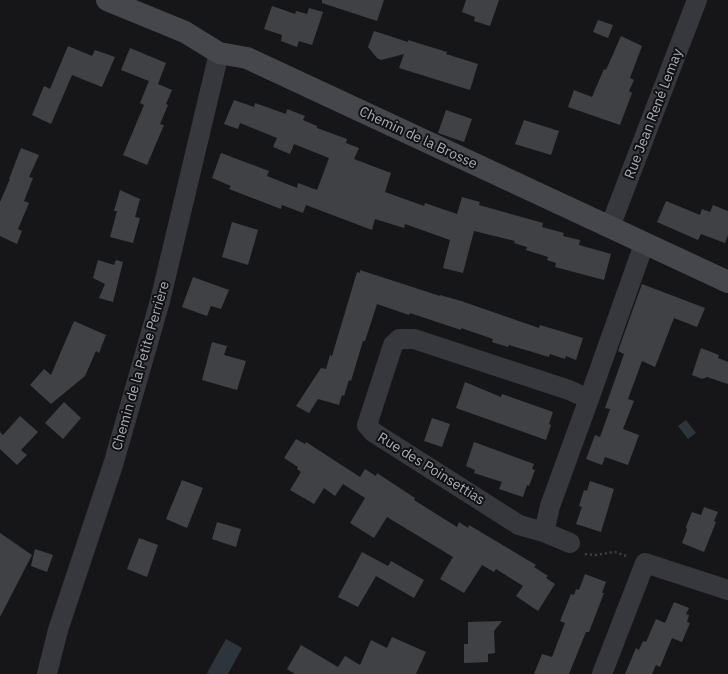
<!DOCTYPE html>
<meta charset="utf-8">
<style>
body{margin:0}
canvas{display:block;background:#161618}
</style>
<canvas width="728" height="674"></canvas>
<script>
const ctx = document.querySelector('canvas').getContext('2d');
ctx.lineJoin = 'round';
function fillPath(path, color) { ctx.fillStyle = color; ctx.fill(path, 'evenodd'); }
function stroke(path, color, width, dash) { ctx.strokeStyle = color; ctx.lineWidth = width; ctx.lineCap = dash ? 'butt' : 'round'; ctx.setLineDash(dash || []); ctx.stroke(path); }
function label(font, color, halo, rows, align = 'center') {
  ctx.font = font + ' "IBM Plex Sans",sans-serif'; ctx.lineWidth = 4; ctx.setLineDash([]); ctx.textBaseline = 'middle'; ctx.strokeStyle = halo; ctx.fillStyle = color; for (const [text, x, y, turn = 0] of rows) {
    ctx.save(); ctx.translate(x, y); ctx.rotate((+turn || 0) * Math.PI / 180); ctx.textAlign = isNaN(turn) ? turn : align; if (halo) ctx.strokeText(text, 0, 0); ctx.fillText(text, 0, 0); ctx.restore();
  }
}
fillPath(new Path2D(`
 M686,420L696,433L688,439L678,426Z
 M226,639L242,648L228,674H209L207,673Z`), '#2c353c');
fillPath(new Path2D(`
 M322,0H384L377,21L322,3Z
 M466,0H499L490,26L474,21L475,17L462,12Z
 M272,6L295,14L296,11L307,14L309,8L323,12L312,45L299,41L297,47L281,41L282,35L264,29Z
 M598,20L613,25L608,38L593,32Z
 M374,31L408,42V40L447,52L446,54L478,64L470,90L399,68L404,54L381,60L377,58L368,47Z
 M621,36L642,46L630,78L634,80L629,91L632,93L620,125L568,107L574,90L592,97L604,69L606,70Z
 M68,46L92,56L95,50L115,57L102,87L72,75L51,124L32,115L44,86L50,89Z
 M130,48L166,63L158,84L172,90L166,104L168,105L160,124L164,125L147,165L123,155L144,105L140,103L149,81L121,70Z
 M234,100L254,107L255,103L286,114L287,109L305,116L303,120L317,126V128L347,139L346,143L359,148L354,159L391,173L385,192L424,206L425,203L457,214L462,197L480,202L479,205L543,223L542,227L564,233L563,236L580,240L579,245L611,254L604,280L555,267L556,263L547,260L548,257L526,250L527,247L514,243L515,241L474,231L463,273L443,268L450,240L405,224L404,228L375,219L372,230L306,205L303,213L282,205L281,209L229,189L231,186L212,178L221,153L269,171L267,176L297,188L298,183L317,190L329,158L294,144L290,154L273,147L277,138L240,123L238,129L224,124Z
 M446,110L472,119L464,142L438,133Z
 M524,120L559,131L551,155L515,144Z
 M21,148L39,155L29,177L33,178L24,201L29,203L18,229L22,231L17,244L0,236V202L10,179H9Z
 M120,190L140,199L135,217L140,218L133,243L110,237L117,211H114Z
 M666,201L700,215L702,209L710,212L713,205L728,211V235L725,243L701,234L698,240L657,222Z
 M232,222L258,230L248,265L222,257Z
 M98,260L114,265L116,260L123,262L113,302L99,298L105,284L93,278Z
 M360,270L440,296V295L461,301L539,328L540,325L583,338L576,360L566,356L565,359L550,354L549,357L509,345L508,347L492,342L493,339L461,328V330L410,313L409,315L377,304L365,341H363L351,381L349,380L344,396L342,395L339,405L318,399L309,413L296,406L321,368L326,369L330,355L332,356L357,272L360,273Z
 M193,277L229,290L221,309L211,306L207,316L182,307Z
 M642,284L705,308L697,327L674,318L655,367L642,361L628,399L634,401L623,429L639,435L628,465L605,457L602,465L586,459L595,435L600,437L610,409L605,408L624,354L618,351Z
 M74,321L106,335L99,353L96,351L85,376L51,404L30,385L44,369L51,375Z
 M212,342L227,346L224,355L246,361L237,390L202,380Z
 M701,348L719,355L718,358L728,362V384L707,377L702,379L692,375Z
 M465,382L501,397L502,394L553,412L549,424L551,425L546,440L456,408Z
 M64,402L81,418L63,439L45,423Z
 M20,416L38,432L21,450L27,455L17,465L0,449V432L3,435Z
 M432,418L450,424L442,447L424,441Z
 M296,439L305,444L306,442L360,477L365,469L376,476L377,473L415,498L414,500L457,527L459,522L468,528L469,525L536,565L534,567L548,576L546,578L555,584L538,611L516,596L523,586L496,569L494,572L482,565L464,593L440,579L453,557L387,517L374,538L350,523L365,498L343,484L335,496L324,488L314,504L290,490L301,472L297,469L298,467L284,458Z
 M474,442L534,464L532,469L535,470L529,486L527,485L523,497L499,489L502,482L474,473L475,470L466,466Z
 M182,480L203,488L187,528L166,519Z
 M590,481L614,489L601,532L576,524L582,507L579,506L584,490L587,491Z
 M704,507L718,512L714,521L716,522L704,552L682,543L687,530L686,527L692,512L701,515Z
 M217,522L241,529L236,547L212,539Z
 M0,533L32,555L0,617Z
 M139,538L158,545L147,577L127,569Z
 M35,549L53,555L47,572L31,566Z
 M362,552L388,566L391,561L424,580L414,598L376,576L358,607L338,597Z
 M585,574L606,582L602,593H604L589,632H586L569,674H534L542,654L552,657L565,623L560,621L571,594L574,595L576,589L579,590Z
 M674,602L689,608L686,614L689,615L687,622L690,623L682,642L672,638L660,667L656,665L652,674H625L636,648L639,650L643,641L646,642L656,619L665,623Z
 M502,621L494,631L495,653L488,654V662L464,663V644H468V622Z
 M392,637L426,652L416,674H295L287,669L301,645L338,667L345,656L360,665L371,640L387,648Z`), '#404145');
stroke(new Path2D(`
 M585,554L595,555L615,552L629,557`), '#3d3f44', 2.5, [2, 3]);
stroke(new Path2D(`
 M610,227L697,0
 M544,532L550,506L589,399
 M570,543L544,532L519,525L373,432L367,425L393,345L399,339H414L569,390L589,399L644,244
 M47,674L58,630L113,465L160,301L219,53
 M602,674L645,563L728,590`), '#37383d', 20);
stroke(new Path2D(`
 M107,0L185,32L219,53L247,58L728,282`), '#45474d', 22);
label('14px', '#a8adb8', '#111113', [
 ["Rue Jean René Lemay",654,114,-69],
 ["Chemin de la Brosse",418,138,25],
 ["Chemin de la Petite Perrière",141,366,-74],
 ["Rue des Poinsettias",431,469,32]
]);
</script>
